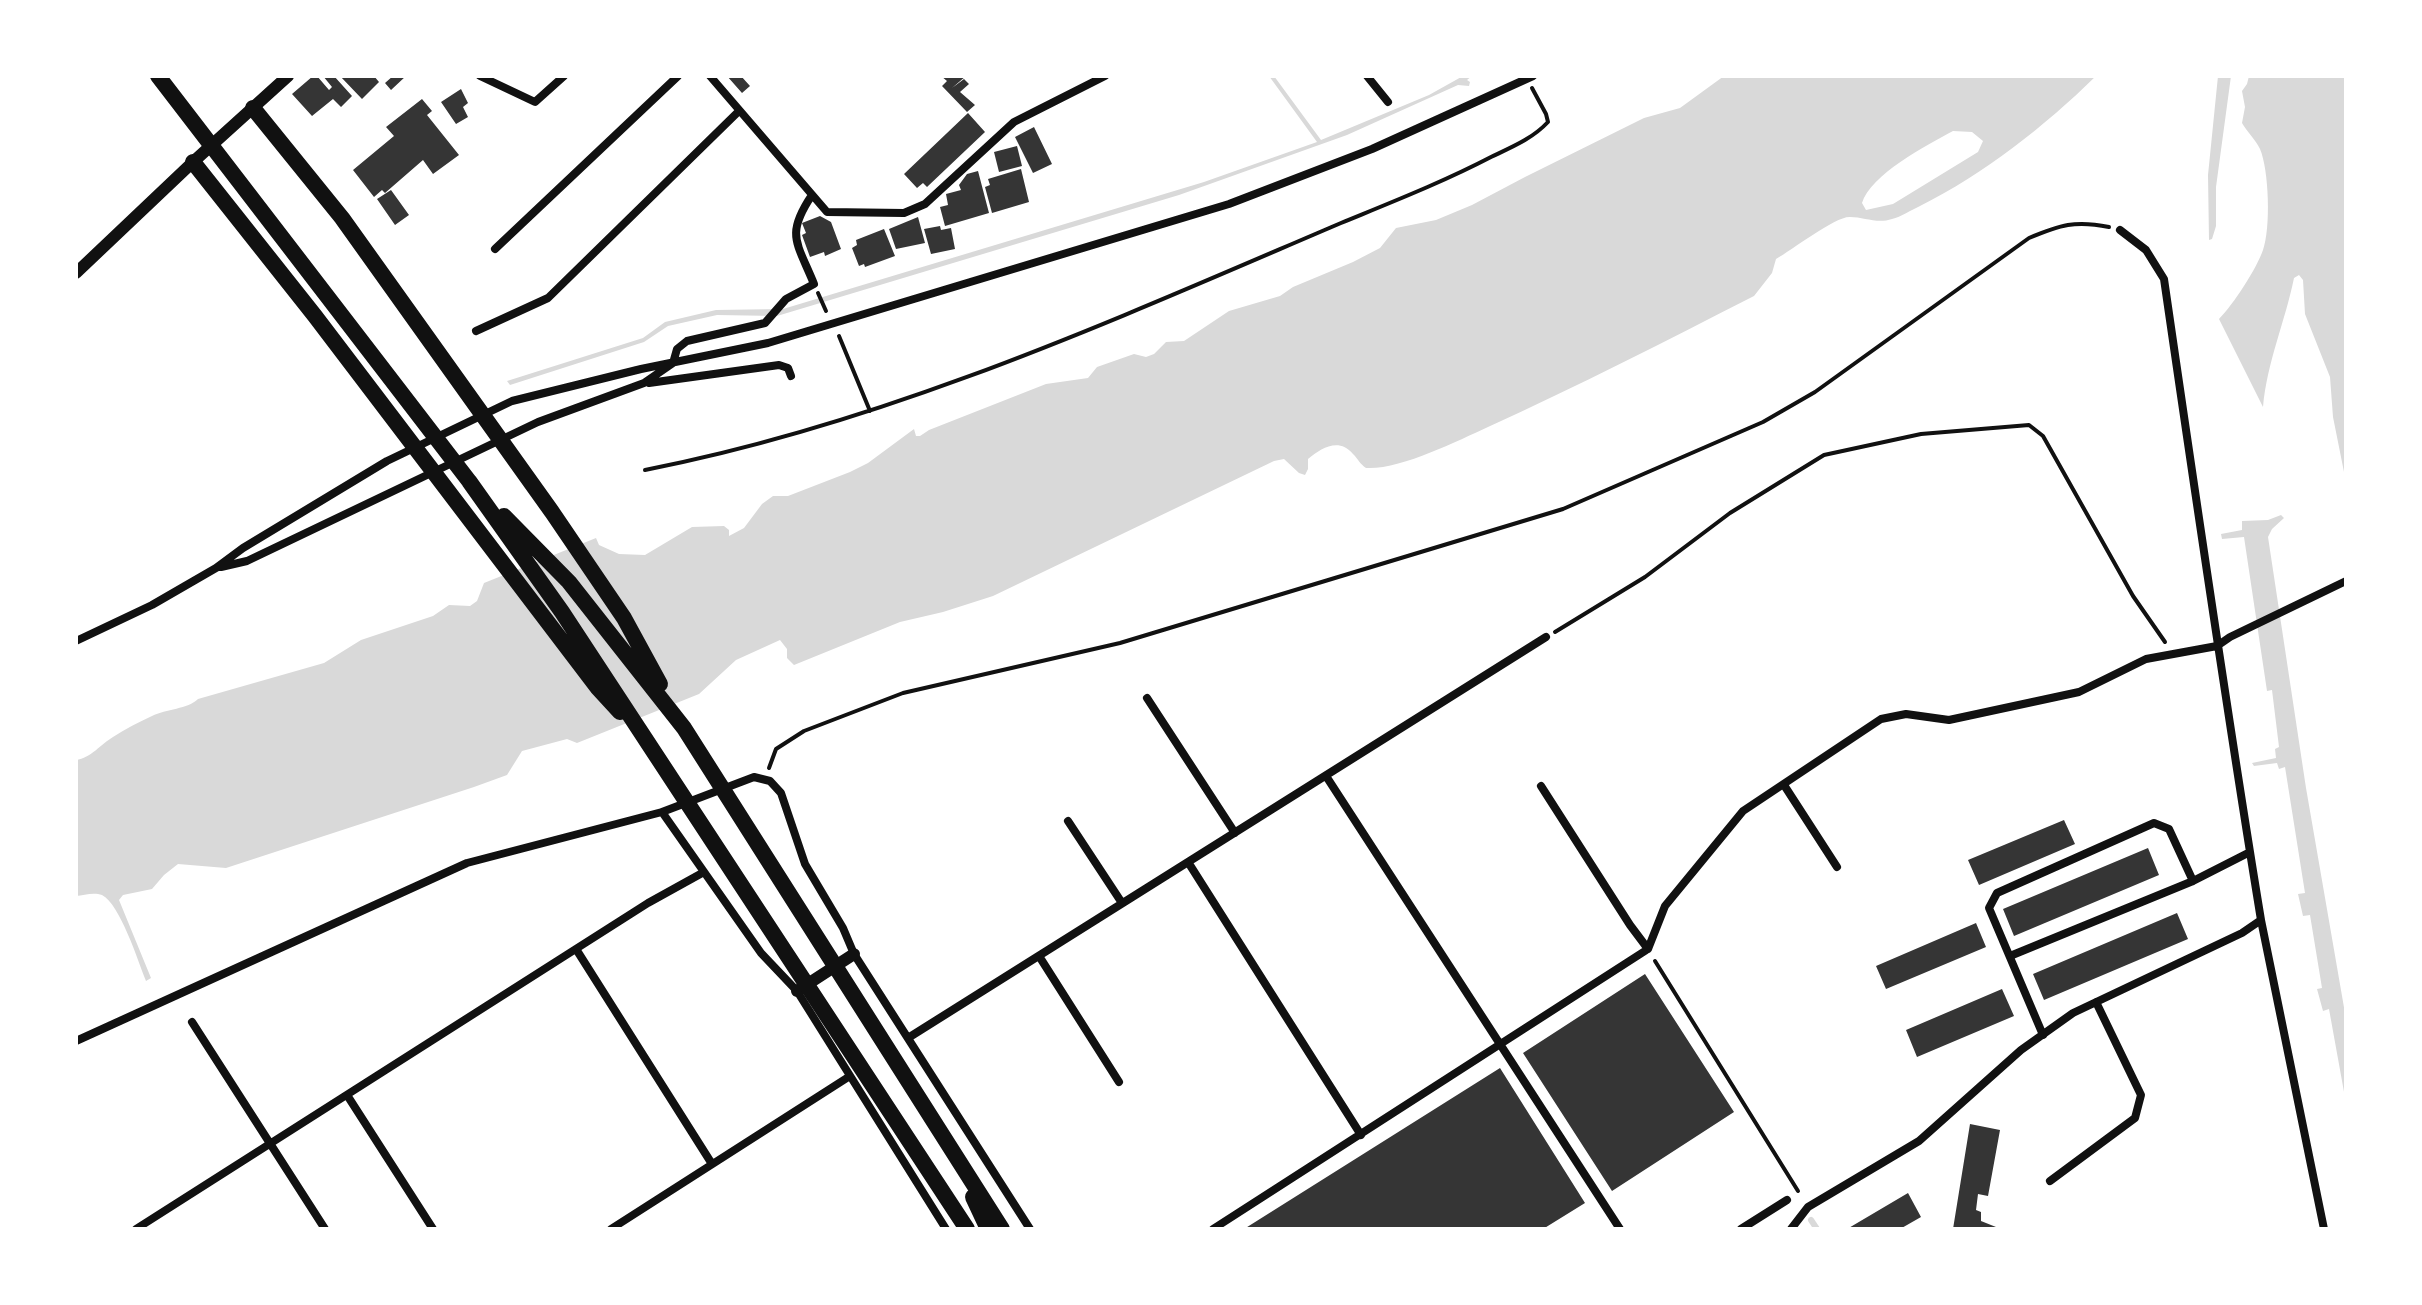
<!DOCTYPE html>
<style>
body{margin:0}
#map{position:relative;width:2422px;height:1305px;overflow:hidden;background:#fff;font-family:Bitter,serif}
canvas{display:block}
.frame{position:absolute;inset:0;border:78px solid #fff;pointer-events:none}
</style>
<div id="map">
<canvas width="2422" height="1305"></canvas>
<div class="frame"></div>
</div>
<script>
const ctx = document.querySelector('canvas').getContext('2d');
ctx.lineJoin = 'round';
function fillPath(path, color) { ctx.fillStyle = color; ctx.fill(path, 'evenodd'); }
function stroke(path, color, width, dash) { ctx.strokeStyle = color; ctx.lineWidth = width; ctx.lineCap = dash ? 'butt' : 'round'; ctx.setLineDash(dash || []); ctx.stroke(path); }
fillPath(new Path2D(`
 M1269,76H1274L1321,140L1429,95L1463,76H1472L1467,80L1470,82L1469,86L1458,85L1347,135L1179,195L777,316L717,315L668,326L644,342L510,385L507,381L643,338L665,322L716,310L783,309L1204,182L1317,142Z
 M1724,76H2096C2045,126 1984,174 1920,206C1911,210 1901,217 1892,219C1877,224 1864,217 1850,217C1836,216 1792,250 1776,259L1772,273L1754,296C1666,341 1578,386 1488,427C1457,441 1400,470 1366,468C1360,464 1358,459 1353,454C1339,437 1321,448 1308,459V469L1305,475L1299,473L1284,459L1274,461L993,596L943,612L900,622L794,665L787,658V649L780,640L736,660L699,694L577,743L567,739L522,751L507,775L474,787L226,868L178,864L164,875L152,889L123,895L119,900L151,978L146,981C138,961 120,904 102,895C94,892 84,895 76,896V760C91,758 101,744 113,737C125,729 139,722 152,716C166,709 188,709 198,699L324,663L361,640L433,616L449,605L470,606L477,601L484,583L596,538L599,545L619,554L645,555L692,527L724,526L729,530V536L744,528L762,504L773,496H788L850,472L868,463L914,429L916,436H920L929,430L1046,384L1088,378L1097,367L1134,354L1146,357L1154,354L1166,342L1184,341L1229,311L1280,296L1293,287L1353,262L1380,248L1396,228L1436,220L1472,205L1525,177L1644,118L1680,108ZM1953,131L1972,132L1983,141L1978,152L1893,204L1866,210L1862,203C1870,175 1927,145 1953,131Z
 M2218,76H2231L2216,187V226L2212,239L2209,240L2208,175Z
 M2249,76H2346V482L2333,417L2330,377L2305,314L2303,280L2299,275L2294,278C2285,322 2267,362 2263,407L2219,319C2233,305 2257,268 2263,250C2271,228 2269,170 2260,149C2256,140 2247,132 2242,123L2245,107L2242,91L2247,84Z
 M2281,515L2284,518L2272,529L2268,537L2306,788L2346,1019V1103L2329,1009L2323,1011L2317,989L2322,988L2310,915L2303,916L2298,894L2305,893L2285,767L2279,769L2277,763L2254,766L2252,763L2276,758L2275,749L2279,747L2272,690L2267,691L2244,537L2222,539L2221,534L2242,530V521L2268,520Z`), '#d9d9d9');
stroke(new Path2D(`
 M1811,1220L1817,1229`), '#d9d9d9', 6);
fillPath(new Path2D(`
 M313,76H317L329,90L332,87L323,76H334L352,96L341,107L333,99L312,116L292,94Z
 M340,76H374L379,82L362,99Z
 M393,76H406L391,90L385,83Z
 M727,76H741L750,86L742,93Z
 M941,76H966L952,88L964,79L969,84L960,92L975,105L967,112L942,86L947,81Z
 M461,89L468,103L463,107L468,117L456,124L441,102Z
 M422,99L432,111L427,115L459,155L433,174L423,160L385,193L382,190L374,197L353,170L394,136L386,127Z
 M968,113L985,132L927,187L923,183L917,188L904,174Z
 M1034,127L1052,164L1033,173L1015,137Z
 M1017,146L1022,166L999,172L994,152Z
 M1021,169L1029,202L992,213L985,187L990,185L988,179Z
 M978,171L989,213L945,226L940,207L948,205L946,194L961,190L959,185L967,174Z
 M391,190L409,215L395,225L377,199Z
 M820,216L831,222L841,249L825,256L824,252L810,257L802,235L806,233L802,223Z
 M918,217L925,243L896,249L889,229Z
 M940,226L941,230L951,228L955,249L931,254L924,229Z
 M884,229L895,256L865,267L864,264L859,266L852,248L857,245L856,240Z
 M2064,820L2075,844L1979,885L1968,860Z
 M2148,848L2159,875L2014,936L2003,909Z
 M2177,913L2188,939L2044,1000L2033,974Z
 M1976,923L1986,947L1886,989L1876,966Z
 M1645,974L1734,1112L1612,1191L1523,1053Z
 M2002,989L2014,1016L1917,1057L1906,1030Z
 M1500,1068L1585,1203L1543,1229H1244Z
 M1970,1124L2000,1130L1988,1196L1978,1194L1976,1210L1981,1212V1221L2001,1229H1953Z
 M1908,1193L1921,1217L1900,1229H1847Z`), '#353535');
stroke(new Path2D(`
 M818,293L826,311
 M839,336L870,411
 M645,470C887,423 1116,319 1341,223C1392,202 1443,182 1491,157C1512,147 1532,139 1548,122L1546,114L1532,88
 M1555,632L1645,577L1730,513L1824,455L1921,434L2029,425L2043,436L2133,596L2165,642
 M769,768L776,749L804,731L903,693L1120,643L1563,509L1763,422L1815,392L2029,238C2060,225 2075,220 2109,227
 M1655,961L1798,1191`), '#111', 4);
stroke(new Path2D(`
 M480,76L535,102L564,76
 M710,76L827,212L904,213L925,204L1014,122L1105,76
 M1367,76L1388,102
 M495,249L678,76
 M476,331L548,298L739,111
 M649,383L779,365L788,368L791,376
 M221,567L247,561L538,422L644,383L673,363L677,349L687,341L765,323L786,299L814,284C797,242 785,235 812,195
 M76,641L152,605L216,568L243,548L387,461L512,401L641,369L768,343L1229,204L1372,149L1533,76
 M1147,698L1235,833
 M1326,776L1620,1229
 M1784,785L1837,867
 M1541,786L1630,925L1648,949
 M662,812L761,953L797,991L946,1229
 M1068,821L1122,903
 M1188,862L1361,1135
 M2261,920L2324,1229
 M576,949L712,1164
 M1039,956L1119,1082
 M2010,956L2193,881L2250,852
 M192,1022L325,1229
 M2043,1035L1989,908L1997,893L2154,823L2169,829L2193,881
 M908,1038L1546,637
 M76,1041L467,863L662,812L754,777L770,781L781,793L805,864L843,928L854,954L1030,1229
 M347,1095L433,1229
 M2050,1181L2135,1118L2141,1095L2096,1002
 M136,1229L648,903L704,872
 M611,1229L850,1076
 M1213,1229L1648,949L1665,906L1743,811L1881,719L1906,714L1949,720L2079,692L2146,659L2217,646L2230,637L2346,581
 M1741,1229L1787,1200
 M1791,1229L1808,1207L1919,1141L2021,1050L2073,1013L2242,933L2261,920C2226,707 2195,493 2164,279L2146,250L2120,230`), '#111', 8);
stroke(new Path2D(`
 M76,273L193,162L288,76
 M797,991L854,954`), '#111', 12);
stroke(new Path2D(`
 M158,76L469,481L562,612L967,1229
 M253,108L342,218L552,512L624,618L660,684
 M193,162L315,316L597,687L620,712
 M504,516L569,582L684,728L1002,1229
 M973,1197L988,1229`), '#111', 16);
</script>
